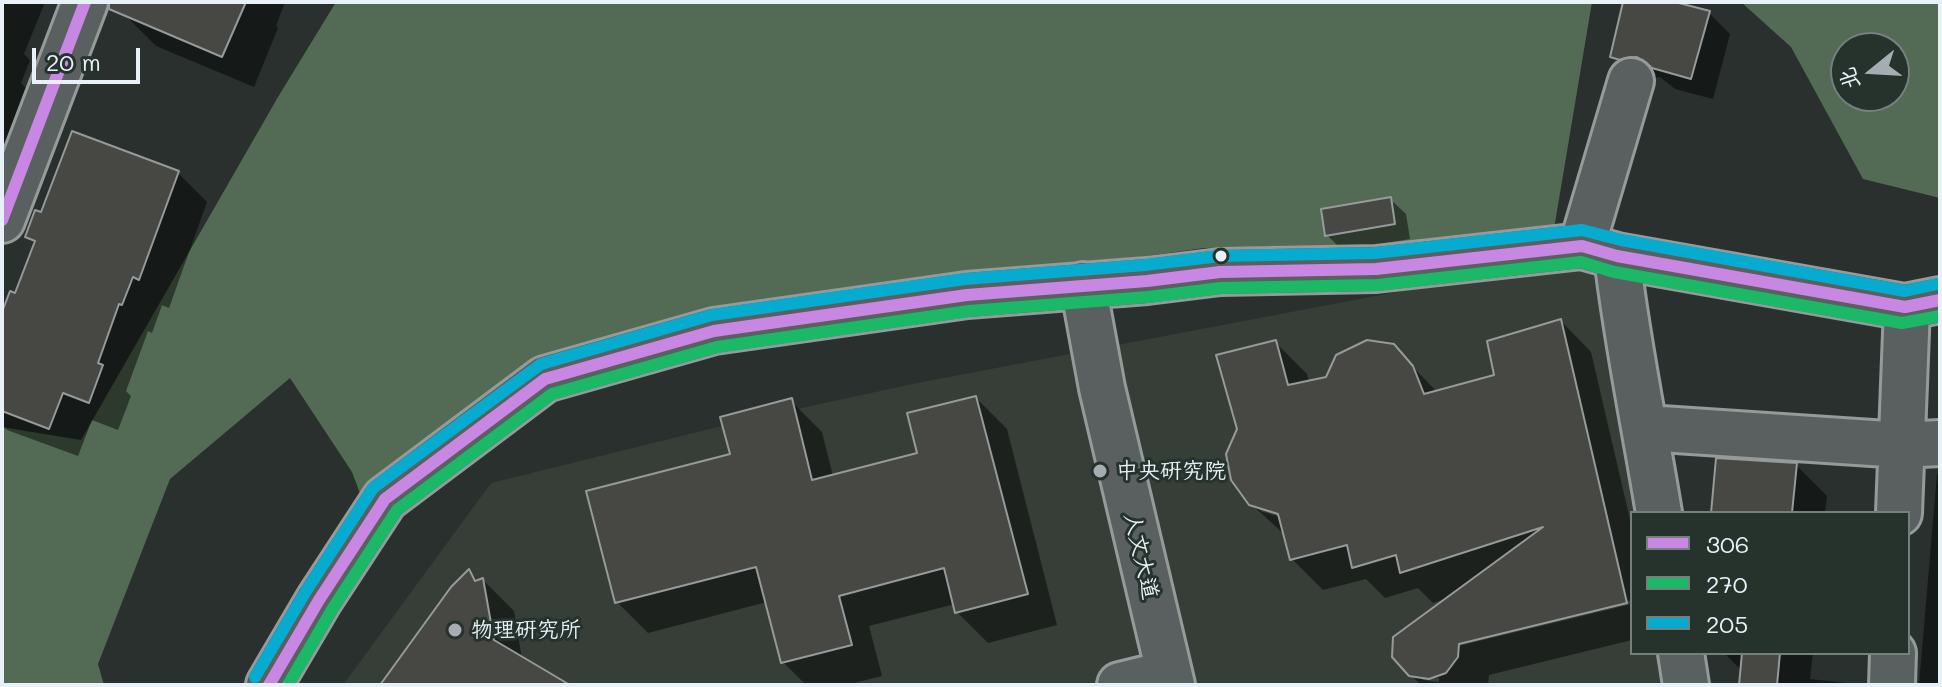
<!DOCTYPE html>
<meta charset="utf-8">
<style>
body{margin:0}
#map{position:relative;width:1942px;height:687px;overflow:hidden;background:#29302d;font-family:Mali,"LXGW WenKai TC",sans-serif}
canvas{display:block}
.frame{position:absolute;inset:0;border:4px solid #e8f1f8;pointer-events:none}
.legend{position:absolute;left:1630px;top:511px;width:280px;height:144px;box-sizing:border-box;background:#26332d;border:2px solid #747f7e;margin:0;padding:10px 14px;list-style:none;font-size:24px;color:#e8f1f8}
.legend li{display:flex;align-items:center;gap:16px;height:40px}
.legend b{width:40px;border:2px solid #747f7e}
.north{position:absolute;left:1830px;top:32px;width:80px;height:80px;box-sizing:border-box;background:#26332d;border:2px solid #747f7e;border-radius:50%;rotate:252deg;font-size:22px;font-weight:700;line-height:32px;text-align:center;color:#e8f1f8}
.north::after{content:'';display:block;margin:auto;width:28px;height:36px;background:#a5adb1;clip-path:polygon(50% 0,100% 100%,50% 72%,0 100%)}
.scale{position:absolute;left:32px;top:48px;width:108px;height:36px;box-sizing:border-box;border:4px solid #e8f1f8;border-top:0;padding-left:10px;font-size:24px;line-height:28px;white-space:nowrap;color:#e8f1f8;-webkit-text-stroke:6px #26332d;paint-order:stroke}
</style>
<div id="map">
<canvas width="1942" height="687"></canvas>
<div class="frame"></div>
<ul class="legend">
<li><b style="height:10px;background:#c787e3"></b>306</li>
<li><b style="height:10px;background:#1ab867"></b>270</li>
<li><b style="height:10px;background:#06acd0"></b>205</li>
</ul>
<div class="north">北</div>
<div class="scale">20 m</div>
</div>
<script>
const ctx = document.querySelector('canvas').getContext('2d');
ctx.lineJoin = 'round';
function fillPath(path, color) { ctx.fillStyle = color; ctx.fill(path, 'evenodd'); }
function stroke(path, color, width, dash) { ctx.strokeStyle = color; ctx.lineWidth = width; ctx.lineCap = dash ? 'butt' : 'round'; ctx.setLineDash(dash || []); ctx.stroke(path); }
function label(font, color, halo, rows, align = 'center') {
  ctx.font = font + ' Mali,"LXGW WenKai TC",sans-serif'; ctx.lineWidth = 6; ctx.setLineDash([]); ctx.textBaseline = 'middle'; ctx.strokeStyle = halo; ctx.fillStyle = color; for (const [text, x, y, turn = 0] of rows) {
    ctx.save(); ctx.translate(x, y); ctx.rotate((+turn || 0) * Math.PI / 180); ctx.textAlign = isNaN(turn) ? turn : align; if (halo) ctx.strokeText(text, 0, 0); ctx.fillText(text, 0, 0); ctx.restore();
  }
}
fillPath(new Path2D(`
 M1623,249L1674,513H1632V653H1700L1706,685H343L491,483L742,421L917,383Z`), '#373e37');
fillPath(new Path2D(`
 M336,2H1592L1552,241L1204,248L925,287L542,362L364,504L352,472L290,378L170,479L98,664L104,685H2V427L81,440L278,97Z
 M1741,2H1940V198L1863,179L1791,47ZM1846,48H1894V96H1846Z`), '#536b54');
fillPath(new Path2D(`
 M2,2H45L24,54L30,60L21,83L30,92L2,156Z
 M130,2H285L276,26L278,28L254,87L156,46L125,15Z
 M1625,2H1667L1709,13L1730,34L1713,99L1675,89L1660,77L1642,80L1634,78L1612,56Z
 M178,173L207,202L169,308L162,305L152,333L148,331L126,391L131,396L118,430L92,420L78,456L7,430L2,425V318L16,295L36,245L27,237L42,215Z
 M1390,199L1406,214L1410,239L1342,250L1327,235Z
 M1561,321L1591,352L1632,528V600L1459,642L1454,647L1632,604V640L1489,675L1488,685H1421L1410,674L1448,598L1433,603L1418,588L1385,598L1366,579L1323,590L1292,559L1286,536L1250,503L1276,343L1307,374L1309,382L1327,379L1393,346L1437,392L1496,376ZM1260,506L1288,516L1287,519L1260,511ZM1423,676L1439,678V682L1423,680Z
 M976,398L1007,429L1057,625L988,643L957,612L955,604L869,626L882,676L846,685H806L783,662L767,602L648,633L617,602L732,456L791,401L822,432L833,476L920,455Z
 M1796,465L1827,496L1825,513H1713Z
 M1937,474L1940,475V685H1919Z
 M469,572L479,582L483,580L514,611L522,659L567,685H383Z
 M1724,653H1813L1810,679L1866,685H1741L1742,671Z`), '#0007');
const building = new Path2D(`
 M109,2H246L222,57L109,9Z
 M1623,2H1675L1710,11L1691,79L1652,68L1637,57L1620,60L1610,57Z
 M72,131L179,171L139,280L133,277L122,305L119,304L98,363L103,365L89,403L63,393L49,429L2,411V312L10,291L15,293L35,241L25,237L35,210L41,212Z
 M1391,197L1395,224L1325,236L1321,209Z
 M1561,319L1627,603L1459,644L1458,657L1446,673L1429,679L1409,676L1392,657L1393,637L1543,527L1400,573L1396,555L1352,568L1347,545L1290,560L1278,514L1249,505L1231,480L1226,454L1237,429L1216,355L1276,340L1288,385L1326,377L1336,355L1367,340L1394,344L1413,366L1424,394L1494,375L1487,341Z
 M976,396L1028,594L955,613L944,568L839,596L852,645L781,663L756,567L615,603L586,491L730,454L720,417L792,398L812,480L917,453L907,413Z
 M1716,458L1797,463L1792,513H1711Z
 M469,569L475,581L483,578L494,640L570,685H380L451,587Z
 M1742,653H1780L1777,685H1739Z`);
fillPath(building, '#474844');
stroke(building, '#959a9a', 2);
const minor = new Path2D(`
 M1582,246L1631,81
 M1617,256C1627,343 1645,427 1659,513
 M1083,285L1102,388L1172,685
 M1646,428L1902,445L1940,443
 M1899,513L1907,307
 M1681,653L1686,685
 M269,685L319,600L385,499L545,379L714,331L967,295L1147,281L1220,272L1376,269L1582,246L1617,256L1905,307L1940,300
 M1120,685L1169,673
 M1892,685L1893,653`);
const major = new Path2D(`
 M2,220L85,2`);
stroke(minor, '#959a9a', 50);
stroke(major, '#959a9a', 50);
stroke(minor, '#5a6060', 44);
stroke(major, '#5a6060', 44);
stroke(new Path2D(`
 M2,220L85,2
 M269,685L319,600L385,499L545,379L714,331L967,295L1147,281L1220,272L1376,269L1582,246L1617,256L1905,307L1940,300`), '#c787e3', 12);
stroke(new Path2D(`
 M288,685L333,608L397,510L552,394L717,347L969,311L1148,297L1221,288L1378,285L1581,262L1614,272L1902,323L1940,316`), '#1ab867', 12);
stroke(new Path2D(`
 M255,677L306,591L373,488L541,364L712,315L965,279L1145,265L1220,256L1375,253L1582,230L1621,240L1905,291L1937,284`), '#06acd0', 12);
for (const [x, y, r, color] of [
 [1221,256,7,"#e8f1f8"],
 [1100,471,8,"#a5adb1"],
 [455,630,8,"#a5adb1"]
]) { const dot = new Path2D(); dot.arc(x, y, r, 0, 2 * Math.PI); ctx.fillStyle = color; ctx.fill(dot); stroke(dot, '#26332d', 3); }
label('22px', '#e8f1f8', '#26332d', [
 ["中央研究院",1116,471],
 ["物理研究所",471,630]
], 'left');
label('22px', '#e8f1f8', '#26332d', [
 ["人文大道",1141,556,77]
]);
</script>
